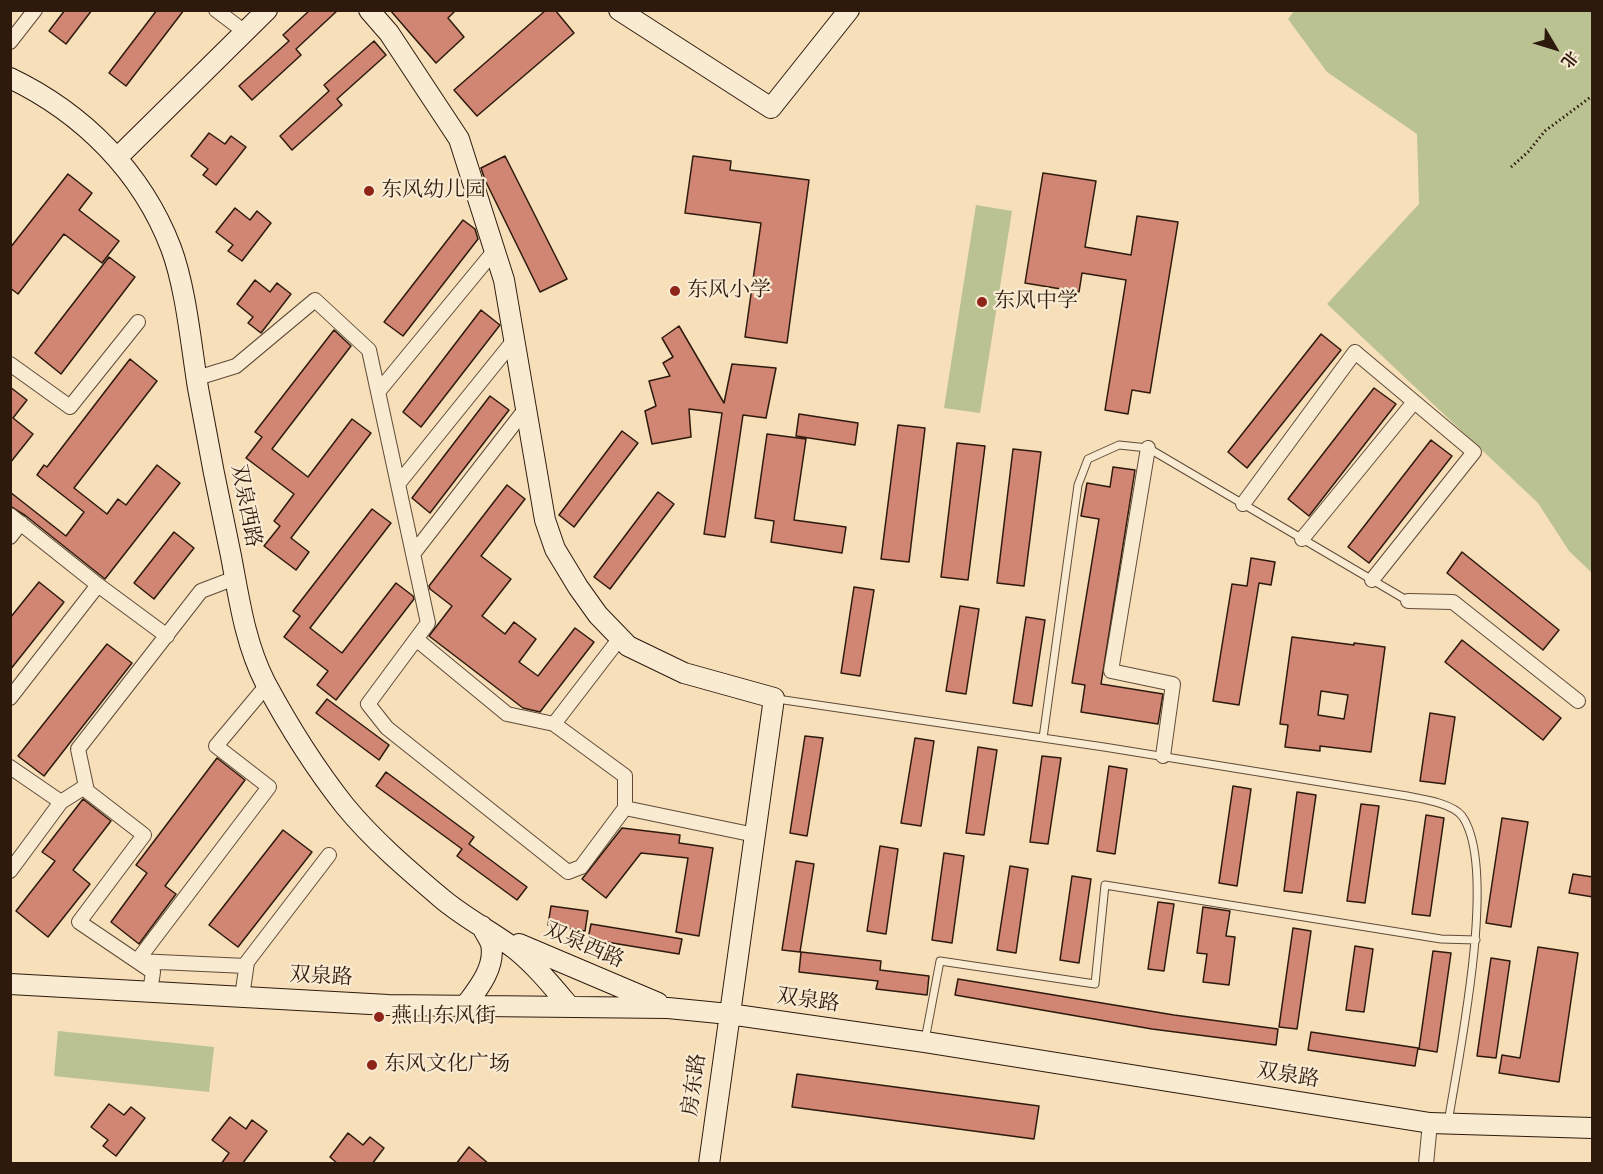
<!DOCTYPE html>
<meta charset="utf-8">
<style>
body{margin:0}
#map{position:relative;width:1603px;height:1174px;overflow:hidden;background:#f6dfb9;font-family:"IM FELL French Canon","Noto Serif SC",serif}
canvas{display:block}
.frame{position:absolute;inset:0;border:12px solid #2e1a0d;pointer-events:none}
.north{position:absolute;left:1525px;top:18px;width:60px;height:60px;-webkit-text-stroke:4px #f9ead2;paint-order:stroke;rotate:128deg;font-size:16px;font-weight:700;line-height:24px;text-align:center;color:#2e1a0d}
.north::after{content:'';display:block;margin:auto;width:21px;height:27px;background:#2e1a0d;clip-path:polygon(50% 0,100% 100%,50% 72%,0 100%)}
</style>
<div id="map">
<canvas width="1603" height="1174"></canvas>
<div class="frame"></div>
<div class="north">北</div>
</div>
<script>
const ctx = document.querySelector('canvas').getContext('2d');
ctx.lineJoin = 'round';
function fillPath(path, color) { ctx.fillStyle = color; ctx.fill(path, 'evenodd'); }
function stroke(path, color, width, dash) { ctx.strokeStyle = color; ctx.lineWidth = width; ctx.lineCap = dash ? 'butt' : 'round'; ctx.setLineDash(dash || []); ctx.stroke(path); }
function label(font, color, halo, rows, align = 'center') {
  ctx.font = font + ' "IM FELL French Canon","Noto Serif SC",serif'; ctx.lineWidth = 4.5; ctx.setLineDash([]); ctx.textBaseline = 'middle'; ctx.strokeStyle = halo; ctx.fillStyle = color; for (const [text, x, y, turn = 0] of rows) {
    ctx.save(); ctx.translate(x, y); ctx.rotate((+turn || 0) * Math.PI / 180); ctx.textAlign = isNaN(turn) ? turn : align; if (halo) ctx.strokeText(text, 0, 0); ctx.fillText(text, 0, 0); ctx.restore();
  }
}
fillPath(new Path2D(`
 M1294,11H1592V573L1569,551L1538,503L1327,304L1419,204L1417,134L1327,72L1288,19Z
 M976,205L1012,211L980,413L944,408Z
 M58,1031L214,1047L209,1092L54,1076Z`), '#bac291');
const building = new Path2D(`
 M65,10H92L66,44L49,31Z
 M157,10H184L126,86L109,73Z
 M310,10H338L296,49L301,55L252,100L239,86L289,41L283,35Z
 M390,10H456L448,18L464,37L436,63Z
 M546,10H555L574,33L477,116L454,90Z
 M374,41L386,55L337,99L342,105L292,150L280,136L329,91L324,85Z
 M209,133L225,144L231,136L246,147L216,185L203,175L208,169L191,156Z
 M505,156L567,279L540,292L485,180L481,168Z
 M693,156L731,161L730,170L809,180L787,343L745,337L761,223L685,213Z
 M1043,173L1096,181L1085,247L1131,255L1137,216L1178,222L1150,393L1132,390L1128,414L1105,410L1126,280L1082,273L1079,292L1025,283Z
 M68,174L92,193L79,210L119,241L102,263L64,234L18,294L10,288V248Z
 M235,208L250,220L257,211L271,223L242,261L228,251L233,245L216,232Z
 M463,220L475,229L478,239L403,336L384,322Z
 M109,257L135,277L61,374L35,353Z
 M255,280L270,292L277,283L291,294L261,333L248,323L253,317L237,304Z
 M481,310L500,325L421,427L403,412Z
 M679,326L724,403L732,364L776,368L766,418L743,415L725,537L704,534L722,413L689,409L691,437L652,444L645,411L656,406L649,381L670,376L663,363L673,357L662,338Z
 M334,330L351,346L272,449L308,477L352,419L371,433L291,538L309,552L296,570L264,546L280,526L274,521L294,494L246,458L262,437L255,432Z
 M1321,334L1341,350L1247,468L1228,452Z
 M130,359L157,381L74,488L107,514L118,499L126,505L157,465L180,483L105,579L26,516L10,506V492L66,536L84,512L37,475L44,465L47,467Z
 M10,387L27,400L13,418L33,434L10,463Z
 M1374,388L1396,404L1309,516L1288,499Z
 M490,396L509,410L430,513L412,498Z
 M799,414L858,423L855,445L796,436Z
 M898,425L925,428L909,562L881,559Z
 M622,431L638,443L574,527L559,515Z
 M767,434L806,439L794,520L846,527L842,553L771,542L774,521L755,518Z
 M1431,440L1452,456L1369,563L1348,547Z
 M957,443L985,446L968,580L941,577Z
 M1013,449L1041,452L1024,586L997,583Z
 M1113,467L1135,470L1101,684L1163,694L1158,724L1081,712L1085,685L1072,683L1099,519L1081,516L1087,483L1110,487Z
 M507,485L525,499L481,556L511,579L482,616L505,634L514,622L536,639L519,662L538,676L575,628L594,642L540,712L523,708L429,636L452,606L430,589L429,586Z
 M658,492L674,504L610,589L594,577Z
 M372,509L391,523L310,628L342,653L396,583L413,596L414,599L336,700L317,685L328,671L284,637L300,616L293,611Z
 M174,532L194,548L154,599L134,583Z
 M1462,552L1559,630L1543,650L1447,573Z
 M1251,558L1275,562L1271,585L1259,583L1239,705L1213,701L1232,584L1247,586Z
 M39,582L64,602L10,670V618Z
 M854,587L874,590L860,676L841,673Z
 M960,606L979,609L966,694L946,691Z
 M1026,617L1045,620L1032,706L1013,703Z
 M1292,637L1354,645V643L1385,647L1371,752L1320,746V751L1285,747L1288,725L1280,724ZM1321,691L1348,695L1344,719L1318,715Z
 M1462,640L1561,718L1543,740L1445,662Z
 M107,644L132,663L44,776L18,756Z
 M327,699L389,745L379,760L316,713Z
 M1430,713L1455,717L1445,784L1420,781Z
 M805,736L823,738L807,836L790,833Z
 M915,738L934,741L921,826L901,823Z
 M978,747L997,750L984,835L966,833Z
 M1042,756L1061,758L1048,844L1030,842Z
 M217,758L245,780L165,886L176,894L139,944L111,922L147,873L136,865Z
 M1109,766L1127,769L1115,854L1097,851Z
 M386,772L474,837L469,844L527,887L517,900L457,856L462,849L376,786Z
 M1233,786L1251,789L1237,886L1219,883Z
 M1297,792L1316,795L1302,893L1284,891Z
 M83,799L111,821L73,870L90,884L48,937L16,911L55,861L42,852Z
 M1361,804L1379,806L1365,903L1347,901Z
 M1426,815L1444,818L1430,916L1412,914Z
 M1502,818L1528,822L1511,927L1486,923Z
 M622,828L680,835L679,843L713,848L699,936L676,932L688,858L641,853L606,898L582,879Z
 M283,830L312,852L238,947L209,925Z
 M880,846L898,849L886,934L867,931Z
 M944,853L964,856L952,943L932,940Z
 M796,861L814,864L800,952L782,950Z
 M1010,866L1028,869L1016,953L997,950Z
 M1573,874L1593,877V897L1569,893Z
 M1072,876L1091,879L1079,963L1060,960Z
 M1158,902L1174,904L1164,971L1148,969Z
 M551,906L588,911L585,931L548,925Z
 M1203,907L1230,911L1226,936L1235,937L1229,985L1203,982L1207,954L1197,953Z
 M591,924L682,939L679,954L588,939Z
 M1293,928L1311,931L1297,1029L1279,1027Z
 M1355,946L1373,949L1364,1012L1346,1010Z
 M1538,947L1578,953L1559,1082L1499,1073L1502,1055L1520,1058Z
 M1433,951L1451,953L1437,1052L1419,1049Z
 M801,952L881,961L880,970L929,976L927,995L876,989L878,981L799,972Z
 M1491,958L1510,961L1496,1058L1477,1056Z
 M958,979L1174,1015L1278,1029L1276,1045L1152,1029L955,995Z
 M1311,1032L1418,1048L1415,1066L1308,1050Z
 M797,1074L1039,1106L1034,1139L792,1107Z
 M109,1104L124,1115L131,1107L145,1118L116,1156L103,1146L108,1140L91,1127Z
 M230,1117L246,1129L252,1120L267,1131L242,1164H221L229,1153L212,1140Z
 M348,1133L363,1145L370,1137L384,1148L372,1164H338L330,1157Z
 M469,1147L489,1164H456Z`);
fillPath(building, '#d08672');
stroke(building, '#2e1a0d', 1.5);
const lane = new Path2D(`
 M777,699L1104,747L1407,796C1422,799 1452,803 1462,816C1499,868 1458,1058 1448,1123
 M1043,738L1078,485L1088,459L1119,445L1148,448L1408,601
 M925,1040L940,961L1095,984L1105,885L1441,939L1476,940`);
const street = new Path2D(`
 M216,10L245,32
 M10,42L35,10
 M10,364L70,407L138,322
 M197,378L236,366L315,300L369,350L428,623L368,704L387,728L568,872L581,867L625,808L755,835
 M378,392L495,250
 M1148,448L1111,671L1173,684L1163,756
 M398,484L515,339
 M1243,504L1355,352L1474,452L1372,580
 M10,515L98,585
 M10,537L21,523
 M1302,539L1414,402
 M413,554L527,407
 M1408,601L1453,602L1578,701
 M620,638L554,724L625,776V808
 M416,639L507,714L554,724
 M10,698L98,585L167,636
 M10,767L61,802
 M10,871L61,802L86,786
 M246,966L137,961L269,787L216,746L267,685
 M150,992L153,972L79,922L144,835L87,791L78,749L201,591L235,578
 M242,997L247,962L329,855
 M1426,1164L1430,1123`);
const secondary = new Path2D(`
 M369,10L389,33L459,139L504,280L545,520L555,549L578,587L598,615L628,646L684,673L774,698L709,1164
 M619,10L771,108L849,10
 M10,78C83,113 142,172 171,248C186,288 191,345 198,388C208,444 219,500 231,556C239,598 245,643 265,682C288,725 315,768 345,806C373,840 407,869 440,897C463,917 491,931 515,949C536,966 553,987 570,1007
 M118,157L267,10
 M519,944L658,1003
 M10,984L388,1005L668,1008L729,1014L925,1042L1430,1123L1592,1128
 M465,1006C478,989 496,967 491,944C489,938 484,932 482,926`);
stroke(lane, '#604b38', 9);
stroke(street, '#604b38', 16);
stroke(secondary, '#2e1a0d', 22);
stroke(new Path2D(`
 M1511,167L1528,152L1545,131L1592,96`), '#2e1a0d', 3, [1.5, 3]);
stroke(lane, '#f9ead2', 7);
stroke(street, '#f9ead2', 14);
stroke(secondary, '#f9ead2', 20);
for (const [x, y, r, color] of [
 [369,191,6,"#8f2418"],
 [675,291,6,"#8f2418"],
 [982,302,6,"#8f2418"],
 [379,1017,6,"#8f2418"],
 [372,1065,6,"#8f2418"]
]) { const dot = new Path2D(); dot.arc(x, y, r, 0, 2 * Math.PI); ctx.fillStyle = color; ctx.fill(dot); stroke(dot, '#f9ead2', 2); }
label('21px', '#2e1a0d', '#f9ead2', [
 ["东风幼儿园",381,191],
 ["东风小学",687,291],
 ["东风中学",994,302],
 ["燕山东风街",391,1017],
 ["东风文化广场",384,1065]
], 'left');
label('21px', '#2e1a0d', '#f9ead2', [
 ["双泉西路",245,506,79],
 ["双泉西路",584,946,23],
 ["双泉路",321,977,3],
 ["双泉路",808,1001,8],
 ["双泉路",1288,1076,9],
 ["房东路",695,1085,-82]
]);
</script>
